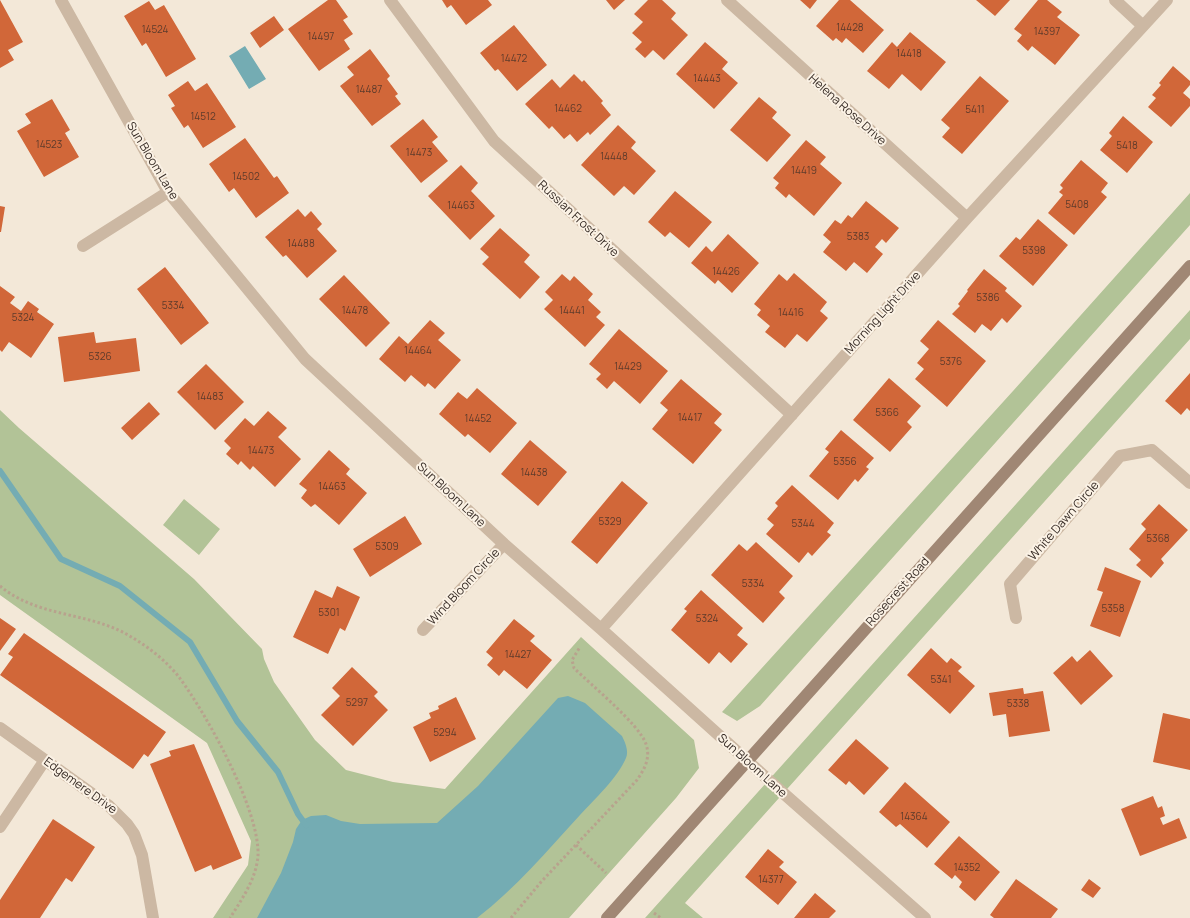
<!DOCTYPE html>
<style>
body{margin:0}
canvas{display:block;background:#f3e8d8}
</style>
<canvas width="1190" height="918"></canvas>
<script>
const ctx = document.querySelector('canvas').getContext('2d');
ctx.lineJoin = 'round';
function fillPath(path, color) { ctx.fillStyle = color; ctx.fill(path, 'evenodd'); }
function stroke(path, color, width, dash) { ctx.strokeStyle = color; ctx.lineWidth = width; ctx.lineCap = dash ? 'butt' : 'round'; ctx.setLineDash(dash || []); ctx.stroke(path); }
function label(font, color, halo, rows, align = 'center') {
  ctx.font = font + ' Manrope,sans-serif'; ctx.lineWidth = 4; ctx.setLineDash([]); ctx.textBaseline = 'middle'; ctx.strokeStyle = halo; ctx.fillStyle = color; for (const [text, x, y, turn = 0] of rows) {
    ctx.save(); ctx.translate(x, y); ctx.rotate((+turn || 0) * Math.PI / 180); ctx.textAlign = isNaN(turn) ? turn : align; if (halo) ctx.strokeText(text, 0, 0); ctx.fillText(text, 0, 0); ctx.restore();
  }
}
fillPath(new Path2D(`
 M1190,193V225L760,706L737,721L722,712L1013,391Z
 M1190,310V339L685,903L703,918H645Z
 M0,410L19,428L194,579L262,649L264,659L274,682L315,740L346,770L393,782L445,789L581,637L694,740L699,768L676,798L569,918H213L248,865L251,841L207,743L0,595Z
 M184,499L220,529L199,555L163,525Z`), '#b2c397');
fillPath(new Path2D(`
 M245,46L266,79L249,89L229,56Z
 M568,696L585,703L622,736C625,742 629,751 626,758C618,777 595,799 580,815C547,851 516,888 477,918H257L281,873L293,842L296,829L302,820L311,816L326,815L341,821L360,824L437,823L478,786L558,698Z`), '#74acb3');
stroke(new Path2D(`
 M0,471L61,559L120,586L190,642L237,721L278,772L298,814L306,825`), '#74acb3', 6);
fillPath(new Path2D(`
 M0,0L23,42L8,50L14,60L0,68Z
 M328,0H336L348,17L343,20L353,34L344,40L350,49L319,71L288,29Z
 M442,0H488L492,5L466,25L451,5L447,8Z
 M606,0H625L614,10Z
 M648,0H662L676,13L671,19L688,35L664,60L653,50L645,58L635,49L642,42L632,33L643,22L634,14Z
 M800,0H817L810,9Z
 M839,0H850L884,30L863,53L846,38L842,43L836,38L833,41L816,26Z
 M976,0H1010L995,16Z
 M1038,0H1047L1062,12L1057,17L1080,35L1055,65L1032,46L1028,51L1017,41L1022,35L1014,29Z
 M149,1L155,10L164,5L196,59L166,77L146,43L142,46L124,16Z
 M274,16L284,30L260,48L250,33Z
 M514,25L547,65L517,91L498,69L495,71L480,53Z
 M910,32L946,62L921,91L902,74L889,89L867,71L892,42L897,47Z
 M705,42L728,62L722,69L738,83L714,109L676,74Z
 M370,49L390,76L387,79L398,94L395,96L401,104L372,126L340,86L354,75L347,67Z
 M1173,66L1190,81V85L1183,93L1190,99V106L1171,127L1148,107L1156,98L1152,95L1161,85L1159,83Z
 M574,74L582,82L584,80L603,101L601,103L611,115L590,135L588,132L577,142L570,134L564,139L552,126L549,129L525,104L552,79L560,88Z
 M980,76L1009,101L962,154L942,137L950,128L941,120Z
 M188,81L195,91L207,83L236,127L203,148L188,125L184,128L171,108L175,106L168,95Z
 M759,97L777,112L772,118L791,135L767,162L730,130Z
 M52,99L70,130L65,133L79,157L44,177L17,131L31,123L25,114Z
 M1123,116L1153,142L1127,173L1100,150L1112,136L1109,133Z
 M423,119L438,137L432,142L448,161L421,183L390,146Z
 M618,125L636,142L631,148L656,171L634,195L624,186L614,196L581,165Z
 M245,138L274,178L277,176L289,193L256,218L234,188L229,192L209,164Z
 M806,140L826,157L820,164L842,183L814,216L789,194L786,198L775,188L779,183L773,178Z
 M1081,160L1108,183L1101,192L1107,197L1074,235L1048,213L1063,195L1059,192L1063,188L1060,185Z
 M461,165L478,183L471,191L495,216L470,240L428,196Z
 M675,191L712,222L689,248L670,232L665,237L648,222Z
 M866,201L899,228L886,243L882,239L875,247L883,254L867,273L854,262L846,271L823,252L831,242L823,235L835,220L841,224L848,215L852,218Z
 M0,206L5,207L1,232H0Z
 M298,209L305,217L311,211L322,224L317,229L337,251L307,278L286,255L283,257L265,237Z
 M1038,219L1068,245L1033,286L999,256L1016,237L1020,240Z
 M500,228L530,255L524,262L540,277L520,299L482,264L489,257L480,249Z
 M728,234L759,263L732,293L718,280L715,284L691,263L706,246L712,252Z
 M165,267L209,323L181,345L137,289Z
 M984,269L1007,288L1005,291L1022,306L1007,323L1002,318L991,331L982,324L975,333L952,314L960,306L958,304L968,291L967,290Z
 M794,273L827,302L820,311L828,318L807,342L797,334L785,348L765,332L770,326L757,315L761,310L754,304L779,274L787,281Z
 M562,274L570,281L574,276L593,294L588,300L601,312L596,317L605,325L585,347L544,309L553,300L545,292Z
 M344,275L390,323L366,347L319,299Z
 M0,286L15,297L10,303L21,311L28,301L39,309L37,312L54,324L31,358L9,342L2,352L0,350Z
 M430,320L445,333L438,340L461,360L435,389L428,383L425,387L411,375L405,382L379,359L399,336L408,344Z
 M938,320L986,361L947,407L915,379L924,369L917,363L929,349L920,341Z
 M619,329L668,371L640,404L614,381L607,389L596,379L601,374L589,364Z
 M94,332L96,343L136,338L140,371L64,382L58,337Z
 M206,364L244,402L215,430L177,392Z
 M1190,373V411L1187,408L1181,415L1165,401Z
 M889,378L921,406L907,422L912,427L890,452L853,420Z
 M681,379L722,414L714,423L722,430L693,464L652,429L668,410L660,403Z
 M477,388L517,423L490,453L468,434L465,437L439,414L458,392L467,399Z
 M149,402L160,414L132,440L121,428Z
 M268,411L287,428L278,437L301,459L275,487L253,466L250,470L241,461L238,465L226,454L231,448L224,441L245,418L254,426Z
 M841,430L874,458L866,467L869,469L858,482L855,479L838,500L809,476L829,452L825,449Z
 M530,440L567,472L538,506L501,474Z
 M329,450L350,469L346,474L367,493L339,525L315,504L311,507L301,498L307,490L299,484Z
 M622,481L648,503L597,564L571,542Z
 M792,485L834,523L827,532L831,535L812,556L808,552L799,563L766,534L774,525L767,519L778,506L775,503Z
 M1159,504L1188,530L1161,559L1164,563L1151,578L1136,565L1141,560L1129,549L1146,529L1141,524Z
 M405,516L422,544L370,577L353,549Z
 M756,542L793,576L779,592L785,598L763,623L711,575L739,544L747,551Z
 M1105,567L1141,581L1120,637L1090,626L1103,592L1097,590Z
 M337,586L360,597L345,631L340,628L328,654L293,637L315,590L332,598Z
 M701,590L743,628L737,635L748,644L731,663L719,652L709,664L671,630L687,611L684,609Z
 M0,618L16,629L0,651Z
 M514,619L535,636L530,641L552,660L527,689L504,670L499,676L487,665L493,658L486,652Z
 M24,633L166,732L148,757L144,754L133,769L0,675L13,657L8,654Z
 M931,648L947,663L951,658L962,667L958,671L975,686L950,714L907,675Z
 M1090,650L1113,676L1081,705L1053,673L1072,656L1077,662Z
 M352,667L378,692L374,696L388,710L353,746L321,715L340,696L332,688Z
 M1023,688L1024,694L1043,691L1050,731L1009,737L1006,714L993,716L989,693Z
 M456,697L476,739L430,762L413,727L431,718L429,713L439,709L438,706Z
 M1163,713L1190,719V770L1153,762Z
 M856,739L889,768L864,795L849,781L846,785L828,770Z
 M194,744L242,858L213,870L211,865L195,872L150,764L171,756L169,751Z
 M905,782L950,822L927,848L900,824L896,827L879,812Z
 M1153,796L1158,808L1162,806L1165,816L1160,818L1163,825L1179,818L1187,838L1140,856L1121,809Z
 M53,819L95,847L72,882L66,878L40,918H0V900Z
 M959,836L1000,872L975,901L959,887L962,882L955,875L952,879L934,864Z
 M768,849L784,862L779,867L797,882L778,905L745,877Z
 M1016,879L1058,909L1051,918H994L990,915Z
 M1089,879L1101,888L1093,898L1081,890Z
 M815,893L836,911L829,918H794Z`), '#d16739');
stroke(new Path2D(`
 M0,586C40,619 91,611 133,638C150,648 167,662 179,677C207,715 260,810 258,856C256,879 242,899 230,918
 M576,845L606,873
 M654,913L661,918
 M511,918L541,882L637,780C644,770 651,758 646,744C639,724 591,685 574,668L572,660L580,647`), '#b8a28d', 3, [2.5, 2.5]);
stroke(new Path2D(`
 M61,0L168,192L305,359L504,544L601,629L782,792L925,918
 M390,0L494,141L792,415
 M727,0L967,218
 M1115,0L1143,26
 M83,246L168,192
 M1016,618L1010,584L1120,456L1152,450L1190,483
 M601,629L967,218L1167,0
 M423,630L504,544
 M0,728L109,806L127,824L134,834L142,855L153,918
 M0,827L45,760`), '#ccb8a3', 12);
stroke(new Path2D(`
 M607,918L1190,266`), '#a08774', 12);
label('10px', '#5e3b2b', null, [
 ["14428",850,28],
 ["14524",155,30],
 ["14397",1047,32],
 ["14497",321,37],
 ["14418",909,54],
 ["14472",514,59],
 ["14443",707,79],
 ["14487",369,90],
 ["14462",568,109],
 ["5411",975,110],
 ["14512",203,117],
 ["14523",49,145],
 ["5418",1127,146],
 ["14473",419,153],
 ["14448",614,157],
 ["14419",804,171],
 ["14502",246,177],
 ["5408",1077,205],
 ["14463",461,206],
 ["5383",858,237],
 ["14488",301,244],
 ["5398",1034,251],
 ["14426",726,272],
 ["5386",988,298],
 ["5334",173,306],
 ["14478",355,311],
 ["14441",572,311],
 ["14416",791,313],
 ["5324",23,318],
 ["14464",418,351],
 ["5326",100,357],
 ["5376",951,362],
 ["14429",628,367],
 ["14483",210,397],
 ["5366",887,413],
 ["14417",690,418],
 ["14452",478,419],
 ["14473",261,451],
 ["5356",845,462],
 ["14438",534,473],
 ["14463",332,487],
 ["5329",610,522],
 ["5344",803,524],
 ["5368",1158,539],
 ["5309",387,547],
 ["5334",753,584],
 ["5358",1113,609],
 ["5301",329,613],
 ["5324",707,619],
 ["14427",518,655],
 ["5341",941,680],
 ["5297",357,703],
 ["5338",1018,704],
 ["5294",445,733],
 ["14364",914,817],
 ["14352",967,868],
 ["14377",771,880]
]);
label('12px', '#372c26', '#fbf2e5', [
 ["Helena Rose Drive",847,110,42],
 ["Sun Bloom Lane",152,161,59],
 ["Russian Frost Drive",578,219,43],
 ["Morning Light Drive",883,313,-48],
 ["Sun Bloom Lane",451,495,43],
 ["White Dawn Circle",1064,521,-49],
 ["Wind Bloom Circle",464,587,-47],
 ["Rosecrest Road",898,592,-48],
 ["Sun Bloom Lane",752,766,42],
 ["Edgemere Drive",80,786,36]
]);
</script>
